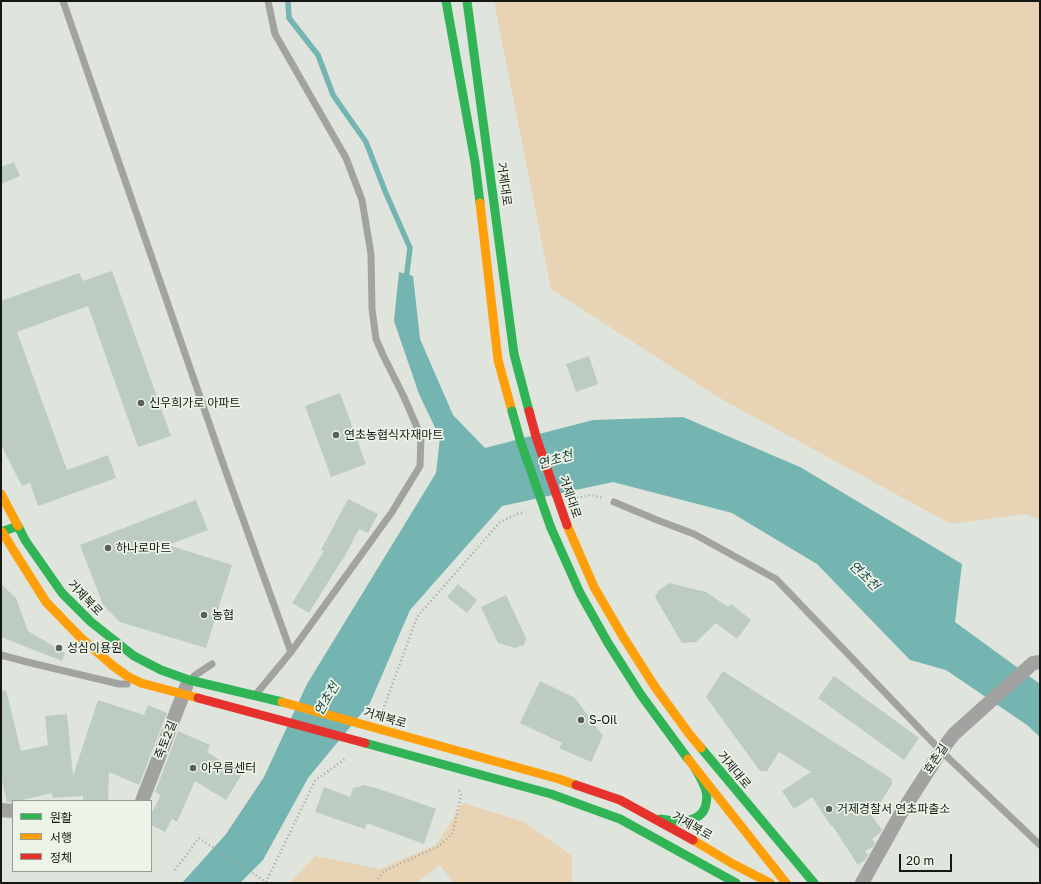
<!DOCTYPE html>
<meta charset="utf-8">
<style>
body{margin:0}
#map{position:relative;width:1041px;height:884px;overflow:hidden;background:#dfe4dc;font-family:"Golos Text","Noto Sans KR",sans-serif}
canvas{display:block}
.frame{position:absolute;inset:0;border:2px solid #141713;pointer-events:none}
.legend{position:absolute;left:12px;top:800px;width:140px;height:72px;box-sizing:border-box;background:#ebf4e7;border:1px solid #959c92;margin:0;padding:5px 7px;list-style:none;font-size:12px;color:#141713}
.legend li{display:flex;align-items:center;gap:8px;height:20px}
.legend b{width:20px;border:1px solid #959c92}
.scale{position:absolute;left:899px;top:854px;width:53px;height:18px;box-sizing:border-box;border:2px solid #141713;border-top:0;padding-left:5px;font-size:12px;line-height:14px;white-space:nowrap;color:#141713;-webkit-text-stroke:3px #ebf4e7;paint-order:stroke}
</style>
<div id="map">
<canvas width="1041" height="884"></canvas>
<div class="frame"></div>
<ul class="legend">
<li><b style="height:5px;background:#30b455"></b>원활</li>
<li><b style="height:5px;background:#ff9f0a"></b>서행</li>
<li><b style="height:5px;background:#e5322d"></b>정체</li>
</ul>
<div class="scale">20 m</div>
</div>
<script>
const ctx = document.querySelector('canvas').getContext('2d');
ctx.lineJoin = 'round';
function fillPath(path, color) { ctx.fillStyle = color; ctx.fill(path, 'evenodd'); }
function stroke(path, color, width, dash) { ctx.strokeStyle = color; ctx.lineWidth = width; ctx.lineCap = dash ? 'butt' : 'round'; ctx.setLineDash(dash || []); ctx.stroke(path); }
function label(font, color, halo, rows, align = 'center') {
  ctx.font = font + ' "Golos Text","Noto Sans KR",sans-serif'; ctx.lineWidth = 3.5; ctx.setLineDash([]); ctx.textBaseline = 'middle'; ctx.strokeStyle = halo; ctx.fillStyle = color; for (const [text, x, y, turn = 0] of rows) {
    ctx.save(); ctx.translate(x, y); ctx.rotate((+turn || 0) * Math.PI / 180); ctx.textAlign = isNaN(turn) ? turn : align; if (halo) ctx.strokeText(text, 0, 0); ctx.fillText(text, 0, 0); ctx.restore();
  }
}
fillPath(new Path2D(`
 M494,1H1040V519L1024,514L951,524L723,400L551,289Z
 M463,803L524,822L572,856V883H454L440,865L416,883H290L315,856L380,869L436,845Z`), '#e8d4b4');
fillPath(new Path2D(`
 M399,272L413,276L420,339L453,415L485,448L593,420L683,417L800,467L962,564L955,622L1040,684V737L1027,725L946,670L910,660L817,564L732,513L613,482L502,506L410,610L370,703L308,778L263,860L240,883H182L226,834L264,777L307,684L436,473L440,438L419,394L394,321Z`), '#74b4b1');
stroke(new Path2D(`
 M288,1L289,18L318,55L333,95L366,142L385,191L410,248L406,280`), '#74b4b1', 5.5);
fillPath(new Path2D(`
 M14,162L20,176L1,184V167Z
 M112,271L171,436L138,447L88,306L17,332L67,470L108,455L116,478L38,506L30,483L22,486L1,445V301L79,273L83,281Z
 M589,356L598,384L576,392L566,364Z
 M340,393L366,464L331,477L305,406Z
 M348,499L378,514L368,533L359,529L342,561H341L309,613L292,603L324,551L321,550Z
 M196,500L208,530L168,545L232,565L206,648L120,622L103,605L80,545Z
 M669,583L706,592L728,607L731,604L751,620L737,639L716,623L696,642L682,643L655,597L658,591Z
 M1,584L16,598L28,631L65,653L62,661L1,637Z
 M458,584L477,600L467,613L447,597Z
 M506,595L526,638L524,645L515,648L498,643L481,607Z
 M723,671L892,779V784L872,816L882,830L880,833L872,839L875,843L873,847L865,851L868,855L865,860L858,865L832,825L831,826L812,797L794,809L782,791L811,772L779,752L767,771H760L706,697Z
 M834,676L919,738L904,760L818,698Z
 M540,681L575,698L603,736L591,762L559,748L562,743L520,723Z
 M6,690L21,751L48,745L45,716L67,714L73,776L98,700L144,715L148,705L167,713L139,785L109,772L108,801H83V796L53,798L52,793L18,801H13L12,802H7L1,777V691Z
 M178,731L210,745L207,752L242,774L226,800L195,781L177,822L172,819L165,832L151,825V814L161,795L155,792Z
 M365,785L391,793L436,809L424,844L367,823L365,829L315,812L324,787L350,797L353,788Z`), '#bdccc3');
stroke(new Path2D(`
 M577,498L590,495L603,498
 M383,710L417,617L500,522L517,514L525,512
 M175,870L199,838L266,882L315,781L346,758
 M378,883V879L384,871L439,846L448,838L453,832L461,795L459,790`), '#a3a5a0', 2.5, [1, 3]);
stroke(new Path2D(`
 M63,1L226,472L291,652
 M614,502L657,520L694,534L776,579L941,751L1040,845
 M1,655L27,662L119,684H127
 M194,676L212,664
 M257,693L291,652L392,512L420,466L421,436L403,395L383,355L376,339L372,309L371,254L362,200L346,158L275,34L268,1`), '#a2a3a0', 7);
stroke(new Path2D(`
 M142,801L186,687
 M1,810L13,811
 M862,883L900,815L941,751L954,734L1033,663L1040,662`), '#a2a3a0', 14);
stroke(new Path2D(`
 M446,1L475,162L480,203
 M467,1L514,354L529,411
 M551,528L580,593L608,643L641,695L688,759
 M1,532L18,526L25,540L62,593L91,622L134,656L161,670L189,680L282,702
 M365,743L551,794L620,819L736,883
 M701,748L814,883
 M660,819C676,822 702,825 706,804C707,799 707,795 706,791C704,783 699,775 695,768`), '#30b455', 9);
stroke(new Path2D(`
 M480,203L498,360L512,411
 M1,494L18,526
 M567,525L594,587L622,635L655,687L690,735L701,748
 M2,532L46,602L80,637L112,665L127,676L141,683L198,698
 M282,702L559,779L576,785
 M688,759L786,883
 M693,840L733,864L770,883`), '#ff9f0a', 9);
stroke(new Path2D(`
 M198,698L365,743
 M576,785L620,800L693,840`), '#e5322d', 9);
stroke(new Path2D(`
 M512,411L521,443L551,528`), '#30b455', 9);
stroke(new Path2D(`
 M529,411L537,440L567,525`), '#e5322d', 9);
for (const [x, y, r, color] of [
 [141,403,4,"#5b5f59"],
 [336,435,4,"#5b5f59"],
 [108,548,4,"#5b5f59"],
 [204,615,4,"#5b5f59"],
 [59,648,4,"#5b5f59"],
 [581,720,4,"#5b5f59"],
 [193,768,4,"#5b5f59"],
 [829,809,4,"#5b5f59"]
]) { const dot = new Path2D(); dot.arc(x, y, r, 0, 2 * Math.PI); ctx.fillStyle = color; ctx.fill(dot); stroke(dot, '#ebf4e7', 1.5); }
label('12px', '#141713', '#ebf4e7', [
 ["거제대로",504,184,82],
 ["거제대로",570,497,71],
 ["거제북로",85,598,46],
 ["거제북로",385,718,16],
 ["죽토2길",166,740,-69],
 ["효촌길",936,759,-56],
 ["거제대로",734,770,50],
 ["거제북로",692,826,30]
]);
label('12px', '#141713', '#ebf4e7', [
 ["신우희가로 아파트",149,403],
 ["연초농협식자재마트",344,435],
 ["하나로마트",116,548],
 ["농협",212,615],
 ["성심이용원",67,648],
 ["S-Oil",589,720],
 ["아우름센터",201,768],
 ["거제경찰서 연초파출소",837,809]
], 'left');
label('italic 13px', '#1b4443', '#ebf4e7', [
 ["연초천",555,460,-16],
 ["연초천",864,576,44],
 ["연초천",327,699,-60]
]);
</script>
